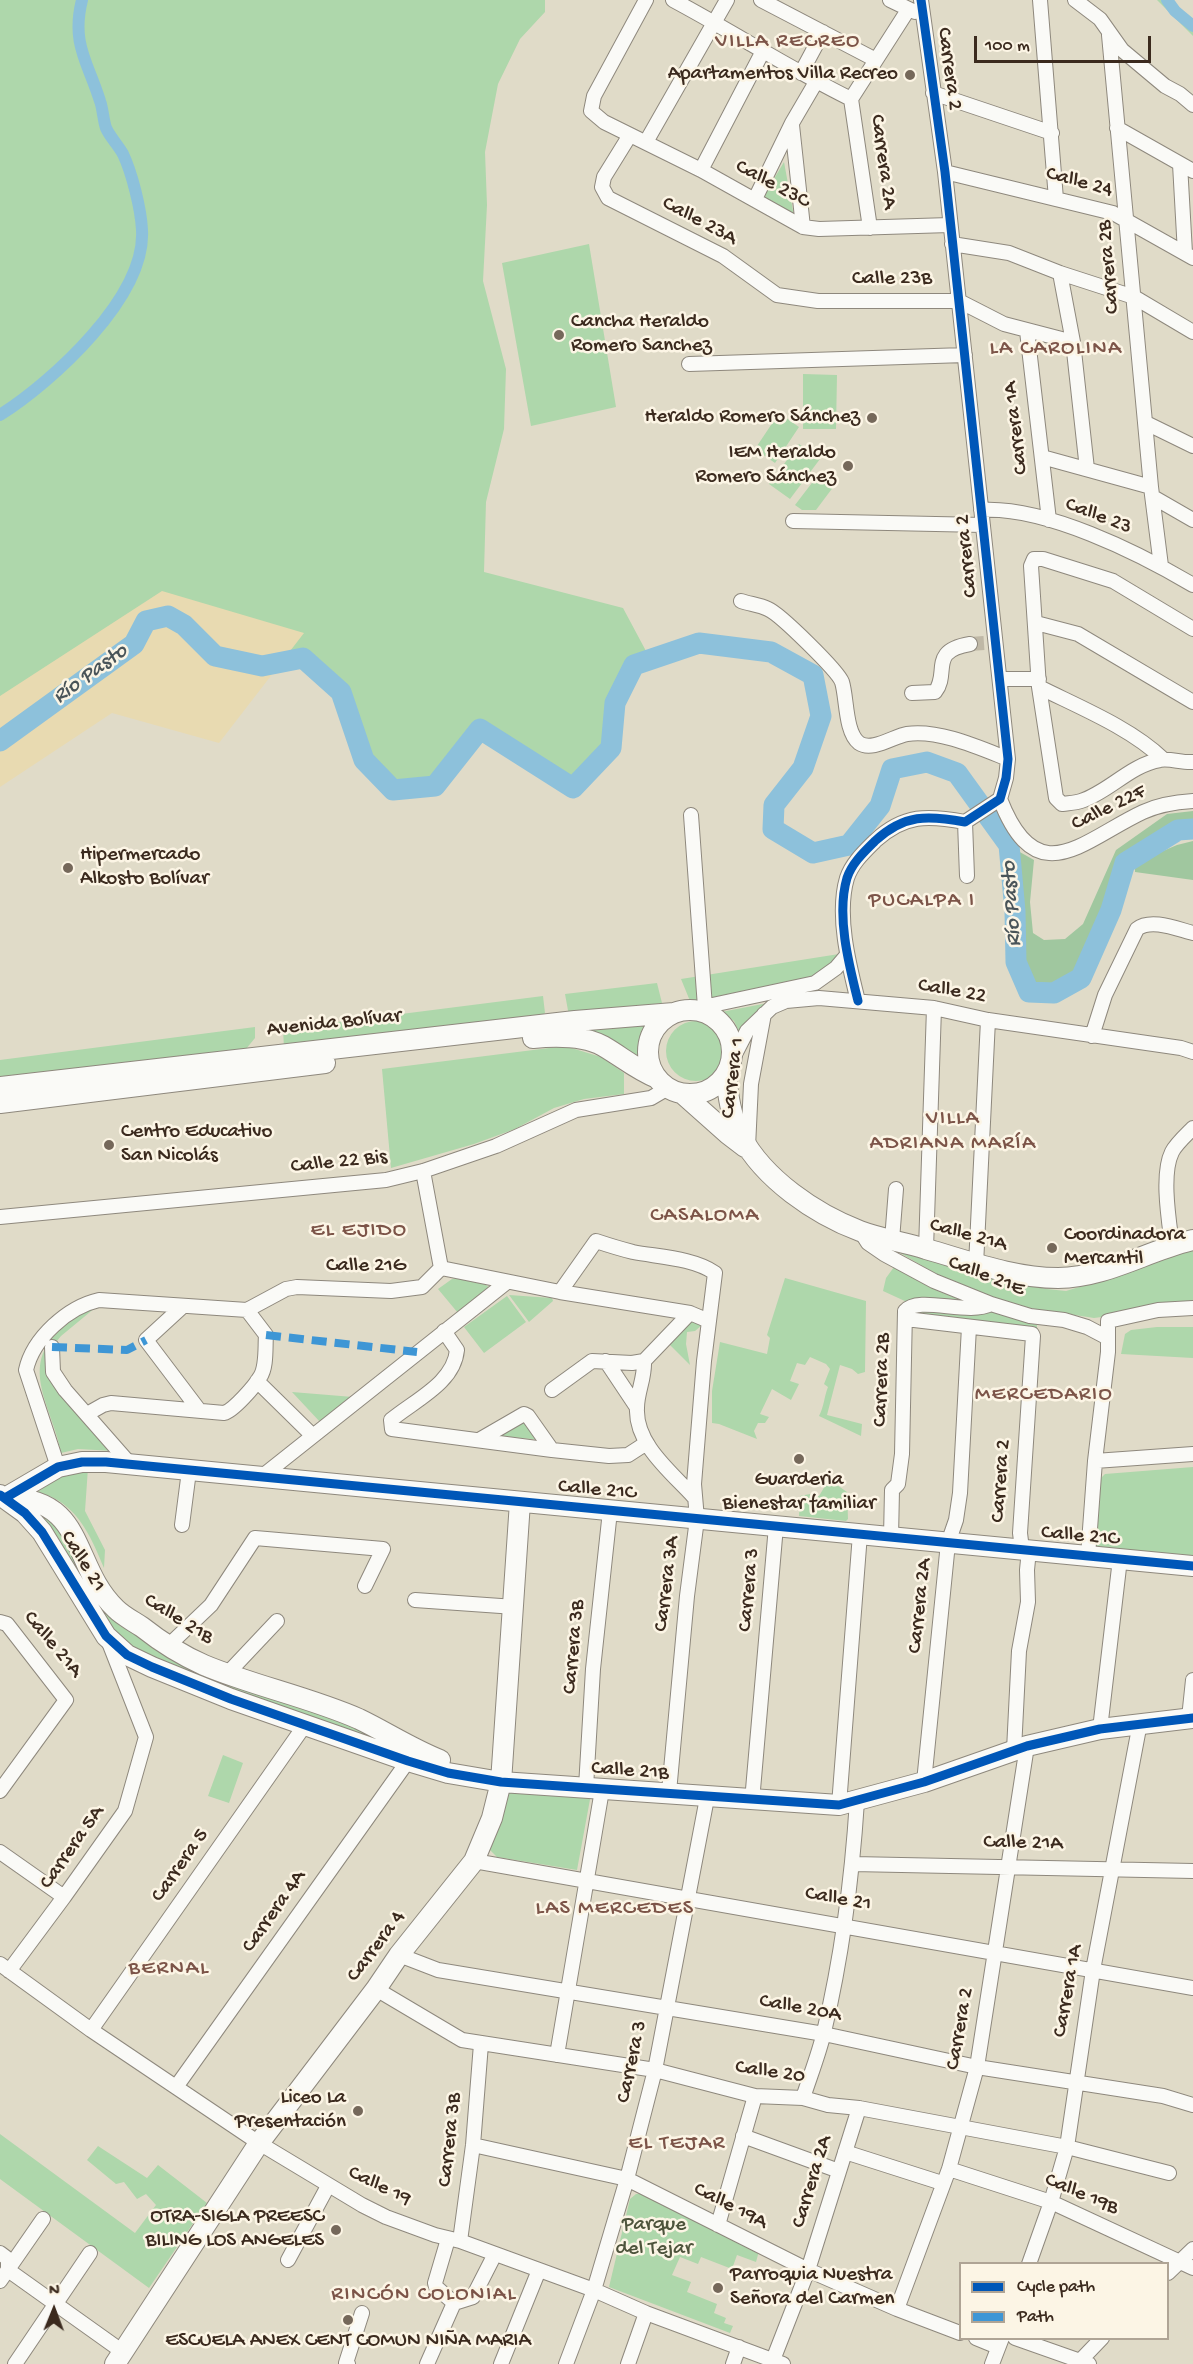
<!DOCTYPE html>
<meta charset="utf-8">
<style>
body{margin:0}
#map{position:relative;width:1193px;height:2364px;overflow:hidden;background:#e0dbc8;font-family:"Gochi Hand",sans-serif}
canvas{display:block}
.legend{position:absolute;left:959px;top:2262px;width:210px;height:78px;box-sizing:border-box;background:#fcf5e5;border:2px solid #afa495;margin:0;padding:8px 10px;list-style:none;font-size:18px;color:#3b2a1e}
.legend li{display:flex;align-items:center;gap:12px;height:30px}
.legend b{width:30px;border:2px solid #afa495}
.north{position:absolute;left:24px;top:2280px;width:60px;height:60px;-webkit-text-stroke:4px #fcf5e5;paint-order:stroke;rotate:1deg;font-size:16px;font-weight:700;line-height:24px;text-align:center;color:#3b2a1e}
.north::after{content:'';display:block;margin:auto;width:21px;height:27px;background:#3b2a1e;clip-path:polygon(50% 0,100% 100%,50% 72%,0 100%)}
.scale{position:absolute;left:974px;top:36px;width:177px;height:27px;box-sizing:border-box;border:3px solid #3b2a1e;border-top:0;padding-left:8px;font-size:18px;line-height:21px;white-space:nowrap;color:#3b2a1e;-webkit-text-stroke:4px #fcf5e5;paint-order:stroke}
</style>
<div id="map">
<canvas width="1193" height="2364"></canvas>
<ul class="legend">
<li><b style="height:8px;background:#0057b8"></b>Cycle path</li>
<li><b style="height:8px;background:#3e96d5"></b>Path</li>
</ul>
<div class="north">N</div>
<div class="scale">100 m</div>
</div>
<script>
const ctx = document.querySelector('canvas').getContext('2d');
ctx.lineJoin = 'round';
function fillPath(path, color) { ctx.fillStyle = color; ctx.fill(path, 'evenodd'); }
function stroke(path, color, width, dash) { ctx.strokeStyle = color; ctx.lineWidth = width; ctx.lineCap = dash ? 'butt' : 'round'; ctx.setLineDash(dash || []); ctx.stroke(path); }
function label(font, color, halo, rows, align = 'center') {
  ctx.font = font + ' "Gochi Hand",sans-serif'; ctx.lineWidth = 5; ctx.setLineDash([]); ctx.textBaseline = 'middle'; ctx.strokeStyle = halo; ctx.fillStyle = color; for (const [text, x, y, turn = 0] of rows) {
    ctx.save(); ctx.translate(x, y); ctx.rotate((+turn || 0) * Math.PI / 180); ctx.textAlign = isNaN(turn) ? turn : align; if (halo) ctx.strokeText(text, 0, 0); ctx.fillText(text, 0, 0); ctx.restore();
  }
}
fillPath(new Path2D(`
 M0,0H545V12L520,39L498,84L485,152L487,205L483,281L506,369L504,429L486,502L484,572L623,608L646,651L634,665L615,703L611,748L573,788L480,729L435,786L393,790L362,754L341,692L303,658L262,666L0,741Z
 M1157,0H1171L1193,20V36Z
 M784,162L794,216L763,197Z
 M589,244L616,407L531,426L502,263Z
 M803,374L837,375L836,429H803Z
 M779,413L799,427L775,463L755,449Z
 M799,444L820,459L790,499L769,484Z
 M818,475L834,486L816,510H802L795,505Z
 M839,954V964L794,989L690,1001L681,979Z
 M657,983L662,1003L569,1016L565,994Z
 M543,996L545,1013L536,1019L284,1048L283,1029Z
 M768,1003L742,1038L734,1021L721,1012Z
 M666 1051a30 30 0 1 1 60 0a30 30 0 1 1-60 0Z
 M655,1023C644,1034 640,1044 642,1060L580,1028Z
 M255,1027V1038L246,1049L0,1078V1060Z
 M565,1046L601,1057L624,1073V1094L584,1099L554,1108L515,1129L474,1144L391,1168L382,1069Z
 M881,1242L934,1262L990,1278L1047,1289L1066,1291L1122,1274L1193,1245V1305L1094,1318L1016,1306L954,1284Z
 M894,1267L940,1292L978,1306L907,1302L883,1291L886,1278Z
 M459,1278L482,1282L490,1288L458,1313L438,1289L452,1279Z
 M785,1278L866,1301L865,1372L858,1374L852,1369L840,1365L827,1415L862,1424L861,1436L819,1416C824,1407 824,1397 828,1387L824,1384L830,1369L826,1364L810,1357L805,1365L797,1363L790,1381L799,1384L791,1400L772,1389L760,1414L769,1417L765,1423H758L754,1431L757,1439L719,1424L712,1423V1391L720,1342L767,1354L770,1338L767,1335Z
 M509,1295L552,1298L553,1301L529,1322Z
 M507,1296L526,1322L484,1353L464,1327Z
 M97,1302L101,1303L61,1336L52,1347L55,1382L103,1445L107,1444L114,1451L78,1449L61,1453C54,1411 20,1370 56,1334C67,1322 83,1313 97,1302Z
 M916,1309L994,1312L1037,1325V1331L912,1318Z
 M691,1318L702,1325L695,1331L687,1332L686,1344L690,1365L668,1343Z
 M1157,1327H1193V1358L1121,1354L1125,1334L1131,1330Z
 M292,1392L353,1397L321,1423Z
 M529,1415L552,1441L501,1436Z
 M1193,1467V1561L1095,1552L1101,1478L1105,1474Z
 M88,1468L85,1511L105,1550L104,1568C90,1534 76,1502 38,1492L57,1477Z
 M834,1483L847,1492L848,1519L846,1521L799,1516L800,1496L810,1494L819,1496L825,1486Z
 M28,1502L63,1532L102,1608L120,1626L161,1647L325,1710L419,1757L261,1703L134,1652L118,1641Z
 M223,1755L243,1763L229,1803L208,1796Z
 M507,1788L591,1794L577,1870L497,1857L490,1850L489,1843Z
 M0,2134L135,2233L156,2205L146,2194L137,2199L124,2182L116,2184L87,2160L98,2146L147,2178L158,2165L207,2203L149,2288L0,2179Z
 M636,2194H645L759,2251L756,2262L737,2255L732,2269L701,2257L698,2264L680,2257L672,2275L691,2282L687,2292L717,2304L714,2313L726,2318L724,2323L733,2326L730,2333L609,2287L630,2199Z`), '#aed7ab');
fillPath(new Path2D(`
 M1193,811V825L1176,826L1123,860L1110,906L1079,974L1047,986L1032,984L1019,963L1018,851L1034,860L1030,902L1033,933L1044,940L1065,939L1083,924L1116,850L1167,814Z
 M1193,841V880L1135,872V863L1177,845Z`), '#a0c79f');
fillPath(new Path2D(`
 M162,591L304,633L219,743L112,713L0,787V696Z`), '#e8dab1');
stroke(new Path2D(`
 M1167,0L1175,11L1193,26
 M0,415C52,382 146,297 142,230C141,209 132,173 123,154C118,145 110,137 106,128C103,119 103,109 100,101C88,62 71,44 82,0`), '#8dc1db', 12);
stroke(new Path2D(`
 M0,741L134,644L146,621L168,616L184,625L215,656L262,666L303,658L341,692L364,760L393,790L435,786L480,729L573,788L611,748L615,703L634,665L699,643L771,652L813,675L821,716L803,768L774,805L773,829L813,853L849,845L880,806L892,769L927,762L957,773L1009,845L1015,911L1016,962L1029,992L1054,993L1081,978L1111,910L1125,863L1178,830L1193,829`), '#8dc1db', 21);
stroke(new Path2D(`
 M970,644L984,643`), '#bfb8a6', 14, [14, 7]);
const street = new Path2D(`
 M646,0L594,96L591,111L604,122L701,170L803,227L819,229L950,225
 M673,0C733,32 790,69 851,99
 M761,0L876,60
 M890,0L915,12
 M1040,0L1056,199
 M1075,0L1100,19L1122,50L1165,86L1180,94L1193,105
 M1109,35L1151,487L1161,566
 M801,73L823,32
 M933,93L1052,133
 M792,125L803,227
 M1117,128L1193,171
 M630,135L604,177L602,187L608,198L723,256L777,295L818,301H959L1004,324L1073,342
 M646,142L727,0
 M1180,164L1185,253
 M701,170L763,51
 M945,172L1113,213L1193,258
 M755,199L792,123L816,82
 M870,228L851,99L908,10
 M952,244L1009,253L1060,273L1134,297L1193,332
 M1060,273L1073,342L1087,469
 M1027,331L1049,520
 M689,364L965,355
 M1146,423L1193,446
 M1042,457L1151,487
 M1153,497L1193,520
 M981,510C1045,506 1139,553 1193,585
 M793,521L983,525
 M741,601C750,604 760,605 768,609C780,614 838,671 842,682C847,698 845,732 859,743C872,752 894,736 907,734C938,729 980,748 1008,759
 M1036,623L1078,634L1193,702
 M1193,629L1113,581L1043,559H1034L1031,566L1039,687L1056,798L1062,804C1068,803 1075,803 1081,801C1109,792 1130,765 1160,760C1170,758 1182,763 1193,762
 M1000,679H1039
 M1039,687C1079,707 1131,728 1163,759
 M912,693L935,692C950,673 928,651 970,644
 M1000,799C1037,895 1083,840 1143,812C1158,805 1177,802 1193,801
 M691,815L705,1007
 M965,822L967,876
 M858,1001C849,965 836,915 847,878C852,863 864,852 875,841C904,814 928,815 965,822L1000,799L1006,778L1008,759L945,172L921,0
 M689,1010L815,983L836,968L847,955
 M1092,1036L1105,995L1137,929C1151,918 1177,929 1193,933
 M732,1060L747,1031L772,1007L786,1001L819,998L934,1008L988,1020L1181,1048L1193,1052
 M748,1147L751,1084L764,1014
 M423,1171L441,1268
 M0,1217L386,1180L423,1171L496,1146L576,1110L651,1098L668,1088
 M861,1232L868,1243L884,1254L934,1281L991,1304L1030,1316L1064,1320L1087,1327L1108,1338
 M892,1240L896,1189
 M1172,1245C1169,1221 1161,1174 1172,1152C1176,1144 1186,1135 1193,1128
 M926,1249L934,1008
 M976,1265L988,1020
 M441,1268L560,1292L690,1313L709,1321
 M560,1292L596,1241C608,1245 621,1249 633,1252C659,1257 693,1258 715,1273L704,1361L694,1484L697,1519L687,1596L669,1792
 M183,1306L146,1340L199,1410
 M906,1319L1032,1334L1033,1336L1020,1533L1022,1549
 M444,1331L457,1350C454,1383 415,1400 391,1420L392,1429L552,1450L609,1456L628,1455L645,1444
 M52,1347L53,1372L65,1390L130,1464
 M606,1361L636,1406
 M644,1361L690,1313
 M257,1381L312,1435
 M552,1390L592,1361L632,1363L644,1361C645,1378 637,1392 637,1408C635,1444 671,1472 693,1496
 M87,1414L103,1405L111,1403L224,1413C233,1411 255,1386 260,1377C267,1367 265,1347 266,1335L247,1310
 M479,1440L524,1414L528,1416L552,1450
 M1095,1461L1193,1454
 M58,1467L26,1370C33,1338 68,1307 99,1300L247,1310L286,1289L297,1287L391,1291L422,1287L441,1268
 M260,1478L507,1282
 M182,1525L189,1471
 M891,1537L892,1490L898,1484L902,1454L905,1311C919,1295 968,1316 991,1304
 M1088,1556L1095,1461L1108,1352V1321L1158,1310L1193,1308
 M415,1600L515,1607
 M0,1622L7,1624L66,1700L0,1791
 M168,1646L211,1605L255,1538L383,1549L365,1586
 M227,1674L277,1621
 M1189,1718L1193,1680
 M1100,1729L1120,1559
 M1014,1750L1019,1651L1028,1602L1027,1570L1029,1550
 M924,1782L948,1543L956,1520L960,1493L969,1327
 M586,1787L593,1669L610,1511
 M752,1801L776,1526
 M839,1805L860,1534
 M0,1852L64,1897
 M474,1861L1193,1988
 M853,1864L1193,1871
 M399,1955L438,1970L824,2034L977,2067L1163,2096L1193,2105
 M0,1964L91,2030L259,2143L362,2205L386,2217L435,2235L460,2241L594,2290L646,2313L783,2364
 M9,1971L64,1897L125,1811L146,1737L108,1640
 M376,1989L462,2040L655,2070L755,2096L803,2098L828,2105L859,2108L1067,2147L1169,2173
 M91,2030L305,1725
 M557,2055L602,1790
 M176,2087L408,1761
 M803,2098C810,2076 819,2054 824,2032C842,1956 852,1879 857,1801
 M743,2136L839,2171
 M473,2145L627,2179L808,2270L897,2309L960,2333
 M845,2152L942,2183
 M949,2169L1051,2202L1193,2268
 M718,2225L755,2096
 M448,2239L435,2283L436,2287L454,2303
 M460,2241L473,2145L481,2044
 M0,2253L8,2259V2270L123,2352
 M288,2260L328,2186
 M1029,2264L1051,2202L1067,2147L1093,1970L1140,1723L1146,1724
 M1168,2273L1193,2249
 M0,2281L43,2219
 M454,2303L473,2297L495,2254
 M897,2309L949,2169L977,2067L1027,1746
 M976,2338L998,2347
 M1015,2338L1089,2364
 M773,2360L808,2270L859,2108
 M15,2364L90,2253
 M348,2364L346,2363L362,2313
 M427,2364L454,2303
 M501,2364L539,2270
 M566,2364L594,2290L627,2179L655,2070L707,1798
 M628,2364L646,2313
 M733,2364L739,2347
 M992,2364L1002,2338
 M1077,2364L1102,2338`);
const secondary = new Path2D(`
 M648 1052a42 42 0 1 1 84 0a42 42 0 1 1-84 0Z
 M533,1038C555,1036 583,1035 603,1046C622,1057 637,1070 657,1078
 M726,1075C728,1096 731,1117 741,1136C764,1179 815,1214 860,1231C881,1239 904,1242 926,1249C969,1261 1013,1278 1058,1278C1108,1277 1146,1251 1193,1240
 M0,1087L575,1021L674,1013
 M683,1094L728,1134L745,1147
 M0,1103L325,1063
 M0,1495L25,1513L42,1532L106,1636L127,1655L152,1667L231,1699L408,1761L448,1773L501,1782L839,1805L924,1782L1027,1746L1100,1729L1193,1718
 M5,1498L58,1467L82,1462H106L1193,1566
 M5,1498C87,1497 71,1567 116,1609C123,1616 133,1621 142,1627C161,1642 181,1655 204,1665C254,1686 309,1697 359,1719C386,1732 412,1749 440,1760
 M115,2364L259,2143L376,1989L399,1955L474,1861L492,1818L501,1782L520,1502`);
stroke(street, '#8e887d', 16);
stroke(secondary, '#8e887d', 22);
stroke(street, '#fafaf7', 14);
stroke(secondary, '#fafaf7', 20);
stroke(new Path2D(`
 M266,1335L417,1352
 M52,1347L127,1350L146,1340`), '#3e96d5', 8, [15, 8]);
stroke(new Path2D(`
 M858,1001C849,965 836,915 847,878C852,863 864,852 875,841C904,814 928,815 965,822L1000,799L1006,778L1008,759L945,172L921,0
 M0,1495L25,1513L42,1532L106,1636L127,1655L152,1667L231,1699L408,1761L448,1773L501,1782L839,1805L924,1782L1027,1746L1100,1729L1193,1718
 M5,1498L58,1467L82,1462H106L1193,1566`), '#0057b8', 9);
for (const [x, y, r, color] of [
 [910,75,6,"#75685a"],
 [559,335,6,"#75685a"],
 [872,418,6,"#75685a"],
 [848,466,6,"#75685a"],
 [68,868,6,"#75685a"],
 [109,1145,6,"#75685a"],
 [1052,1248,6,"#75685a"],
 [799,1459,6,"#75685a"],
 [358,2111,6,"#75685a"],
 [336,2230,6,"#75685a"],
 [718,2288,6,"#75685a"],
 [348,2320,6,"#75685a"]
]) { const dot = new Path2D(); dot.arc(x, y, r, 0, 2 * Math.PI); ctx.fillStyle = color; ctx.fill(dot); stroke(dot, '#fcf5e5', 2); }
label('21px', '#3b2a1e', '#fcf5e5', [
 ["Carrera 2",948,69,82],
 ["Carrera 2A",882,162,82],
 ["Calle 24",1079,183,15],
 ["Calle 23C",772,185,28],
 ["Calle 23A",699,222,28],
 ["Carrera 2B",1110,267,-95],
 ["Calle 23B",892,280],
 ["Carrera 1A",1017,428,-97],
 ["Calle 23",1098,517,21],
 ["Carrera 2",968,556,-96],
 ["Calle 22F",1109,809,-26],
 ["Calle 22",952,992,10],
 ["Avenida Bolívar",334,1024,-6],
 ["Carrera 1",734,1078,-83],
 ["Calle 22 Bis",339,1163,-6],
 ["Calle 21A",968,1236,15],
 ["Calle 21G",366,1267],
 ["Calle 21E",986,1277,21],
 ["Carrera 2B",883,1380,-88],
 ["Carrera 2",1002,1481,-86],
 ["Calle 21C",597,1491,5],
 ["Calle 21C",1080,1537,5],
 ["Calle 21",82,1562,58],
 ["Carrera 3A",668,1584,-83],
 ["Carrera 3",750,1590,-85],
 ["Carrera 2A",921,1606,-84],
 ["Calle 21B",178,1620,32],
 ["Calle 21A",52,1645,50],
 ["Carrera 3B",575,1647,-85],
 ["Calle 21B",630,1772,4],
 ["Calle 21A",1023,1844,1],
 ["Carrera 5A",73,1848,-55],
 ["Carrera 5",181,1866,-55],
 ["Calle 21",838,1900,10],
 ["Carrera 4A",275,1912,-55],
 ["Carrera 4",377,1947,-53],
 ["Carrera 1A",1069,1991,-80],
 ["Calle 20A",800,2009,10],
 ["Carrera 2",961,2029,-80],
 ["Carrera 3",633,2062,-78],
 ["Calle 20",770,2073,8],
 ["Carrera 3B",451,2140,-84],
 ["Carrera 2A",813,2182,-73],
 ["Calle 19",379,2187,26],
 ["Calle 19B",1081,2195,23],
 ["Calle 19A",730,2207,27]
]);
label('21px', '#3b2a1e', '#fcf5e5', [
 ["Apartamentos Villa Recreo",898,75],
 ["Cancha Heraldo",571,323,"left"],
 ["Romero Sanchez",571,347,"left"],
 ["Heraldo Romero Sánchez",860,418],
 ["IEM Heraldo",836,454],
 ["Romero Sánchez",836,478],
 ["Hipermercado",80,856,"left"],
 ["Alkosto Bolívar",80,880,"left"],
 ["Centro Educativo",121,1133,"left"],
 ["San Nicolás",121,1157,"left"],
 ["Coordinadora",1064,1236,"left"],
 ["Mercantil",1064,1260,"left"],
 ["Guarderia",799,1481,"center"],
 ["Bienestar familiar",799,1505,"center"],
 ["Liceo La",346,2099],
 ["Presentación",346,2123],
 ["OTRA-SIGLA PREESC",324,2218],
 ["BILING LOS ANGELES",324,2242],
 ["Parroquia Nuestra",730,2276,"left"],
 ["Señora del Carmen",730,2300,"left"],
 ["ESCUELA ANEX CENT COMUN NIÑA MARIA",348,2342,"center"]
], 'right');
label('21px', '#4e543c', '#fcf5e5', [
 ["Parque",654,2226],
 ["del Tejar",654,2250]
]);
ctx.letterSpacing = '1.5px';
label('22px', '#7c5448', '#fcf5e5', [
 ["VILLA RECREO",788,43],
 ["LA CAROLINA",1056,350],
 ["PUCALPA I",922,902],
 ["VILLA",953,1120],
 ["ADRIANA MARÍA",953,1145],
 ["CASALOMA",705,1217],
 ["EL EJIDO",359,1232],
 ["MERCEDARIO",1044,1396],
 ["LAS MERCEDES",615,1910],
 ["BERNAL",169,1970],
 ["EL TEJAR",677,2145],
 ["RINCÓN COLONIAL",424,2296]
]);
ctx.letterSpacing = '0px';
label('italic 22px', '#495459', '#fcf5e5', [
 ["Río Pasto",91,675,-36],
 ["Río Pasto",1013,904,-94]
]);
</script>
